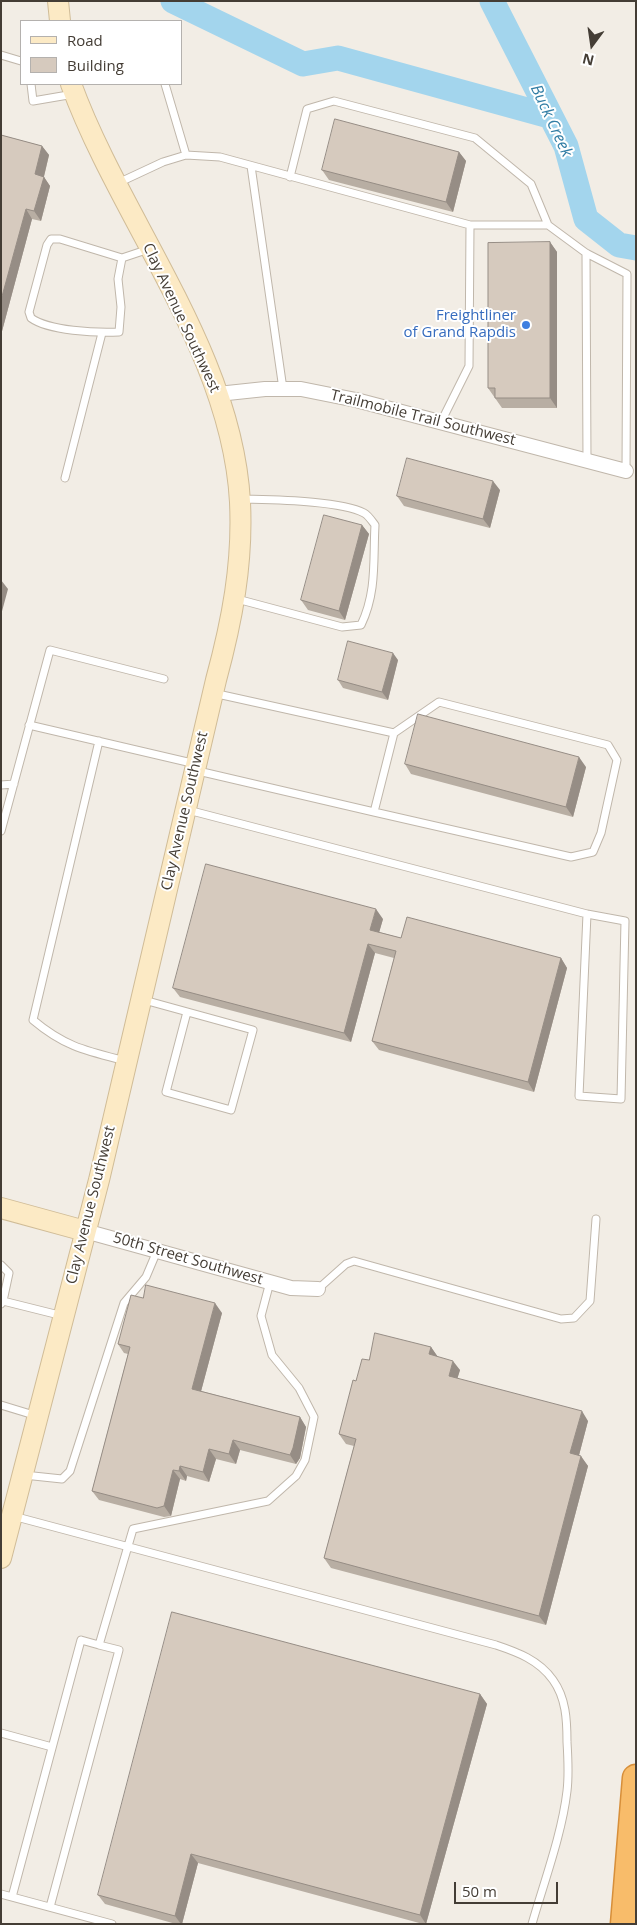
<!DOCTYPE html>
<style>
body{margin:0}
#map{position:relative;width:637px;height:1925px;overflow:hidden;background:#f2ede5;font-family:"Open Sans",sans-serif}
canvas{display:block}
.frame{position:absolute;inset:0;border:2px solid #443d35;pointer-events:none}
.legend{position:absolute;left:20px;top:20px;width:162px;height:65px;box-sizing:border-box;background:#fff;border:1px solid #b4b1ae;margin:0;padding:6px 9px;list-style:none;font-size:15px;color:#443d35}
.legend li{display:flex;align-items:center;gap:10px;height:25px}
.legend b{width:25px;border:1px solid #b4b1ae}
.north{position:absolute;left:567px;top:20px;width:50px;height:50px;-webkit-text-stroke:4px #fff;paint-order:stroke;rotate:194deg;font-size:14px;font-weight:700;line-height:20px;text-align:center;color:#443d35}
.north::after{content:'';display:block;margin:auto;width:18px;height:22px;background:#443d35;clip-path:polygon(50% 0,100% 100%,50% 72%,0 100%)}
.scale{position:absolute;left:454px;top:1882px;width:104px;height:22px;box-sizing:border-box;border:2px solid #443d35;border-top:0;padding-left:6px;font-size:15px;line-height:18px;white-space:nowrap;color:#443d35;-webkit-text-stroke:4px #fff;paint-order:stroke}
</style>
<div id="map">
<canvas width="637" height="1925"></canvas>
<div class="frame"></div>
<ul class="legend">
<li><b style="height:6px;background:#fceac5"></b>Road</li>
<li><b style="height:14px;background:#d6cabe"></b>Building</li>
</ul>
<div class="north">N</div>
<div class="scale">50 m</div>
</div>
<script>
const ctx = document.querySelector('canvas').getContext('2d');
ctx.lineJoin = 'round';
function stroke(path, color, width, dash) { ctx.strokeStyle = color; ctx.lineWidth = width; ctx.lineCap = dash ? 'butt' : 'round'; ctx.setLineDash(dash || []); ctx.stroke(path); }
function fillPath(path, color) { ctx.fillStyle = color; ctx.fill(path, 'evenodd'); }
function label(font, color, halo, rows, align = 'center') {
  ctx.font = font + ' "Open Sans",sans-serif'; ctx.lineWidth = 4; ctx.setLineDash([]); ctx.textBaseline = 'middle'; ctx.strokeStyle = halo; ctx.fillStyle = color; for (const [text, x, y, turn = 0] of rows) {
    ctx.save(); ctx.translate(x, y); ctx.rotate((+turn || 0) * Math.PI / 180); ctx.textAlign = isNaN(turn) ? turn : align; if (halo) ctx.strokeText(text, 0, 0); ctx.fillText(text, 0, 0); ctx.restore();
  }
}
stroke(new Path2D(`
 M173,1L303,64L338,58L549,116
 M492,1L566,146L586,219L619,245L636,248`), '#a3d5ed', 25);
const lane = new Path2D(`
 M1,55L21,61
 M31,84L33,101L74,94
 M165,84L186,155
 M251,166L283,389
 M290,177L307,109L334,101L475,138L531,184L548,225
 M118,183L163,162L186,155L220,157L470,225H548L586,253L627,274L626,471
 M586,253L587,461
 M122,258L118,279L121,307L119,332C96,333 49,331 31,318L29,312L47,245L51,239H60L122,258L149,249
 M441,422L469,366L470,225
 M65,478L102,333
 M237,599L342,627L361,625C377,592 373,560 375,525C372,521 368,515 364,513C339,500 270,500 240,499
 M29,725L196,764
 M99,741L33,1020C65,1047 87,1051 126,1061
 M198,771L374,812L394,733L213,693
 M1,785L14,784
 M188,810L587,914L579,1096L621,1099L625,921L587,914
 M374,812L571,857L593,852L601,833L617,760L608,745L439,702L394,733
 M1,831L50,650L164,679
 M144,1000L253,1030L231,1110L166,1092L187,1012
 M1,1265L9,1273L3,1301
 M318,1289L346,1264L354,1261L561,1319L574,1318L590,1301L596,1219
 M1,1304L3,1301L63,1316
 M1,1405L37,1416
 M24,1475L62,1479L70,1471L124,1303L146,1277L157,1251
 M13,1516L496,1645C517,1652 539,1660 553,1680C566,1698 567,1720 567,1742C568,1758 569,1775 567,1791C562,1834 544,1882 532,1924
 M1,1733L52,1747
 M1,1894L112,1924
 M12,1897L81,1640L99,1645
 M50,1907L119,1650L99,1645L133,1529L268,1501L296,1476L305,1460L314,1417L299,1388L272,1355L261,1316L270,1282`);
const street = new Path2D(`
 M218,394L265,389H301L356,400L626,471
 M85,1231L291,1288L318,1289`);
const secondary = new Path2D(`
 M58,1L60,21
 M1,1208L85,1231
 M1,1558L99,1180L216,680C232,621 243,564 240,502C232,352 121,221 71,84`);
const highway = new Path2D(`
 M624,1924L636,1778`);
stroke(lane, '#c0b7ab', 9);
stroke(street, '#c0b7ab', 16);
stroke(secondary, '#d0bc97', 22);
stroke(highway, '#d78f3a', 29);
stroke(lane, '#fff', 7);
stroke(street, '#fff', 14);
stroke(secondary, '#fceac5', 20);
stroke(highway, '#f8bc6a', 26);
fillPath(new Path2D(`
 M1,135L42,146L49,155L44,177L50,186L41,221L32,219L1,335Z
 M459,152L466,161L453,212L329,180L322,170Z
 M550,242L557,252V408H502L488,388Z
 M500,490L490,528L404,506L397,496Z
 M362,525L369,534L345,620L308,610L301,600Z
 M398,660L388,700L343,688L338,680Z
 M405,764L586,767L573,817L411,774Z
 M383,919L379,932L401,938L561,958L567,968L534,1092L379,1050L372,1041L394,958L375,953L351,1042L180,997L173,988Z
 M143,1298L222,1313L201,1391L300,1417L306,1427L300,1458L296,1464L240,1450L236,1464L216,1459L209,1482L187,1476L186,1481L180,1479L171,1516L164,1517L99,1500L92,1491L128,1354L124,1353L118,1344Z
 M431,1347L437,1356L460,1370L457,1379L588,1421L579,1455L588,1466L546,1625L331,1568L324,1558L354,1446L346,1444L339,1434L356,1381L369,1360Z
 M480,1694L487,1704L426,1924H423L198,1863L182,1924H176L105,1904L98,1895Z`), '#b8aea3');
fillPath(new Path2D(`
 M42,146L49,155L42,184L35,174Z
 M459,152L466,161L453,212L446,202Z
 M44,177L50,186L41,221L34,211Z
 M26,209L32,219L1,335V300Z
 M550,242L557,252V408L550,398Z
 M493,481L500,490L490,528L483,519Z
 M362,525L369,534L345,620L339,611Z
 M1,580L8,589L1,615Z
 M393,653L398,660L388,700L382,692Z
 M579,757L586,767L573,817L566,807Z
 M376,909L383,919L377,940L370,930Z
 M368,944L375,953L351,1042L344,1033Z
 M561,958L567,968L534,1092L528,1082Z
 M215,1303L222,1313L199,1399L192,1389Z
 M431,1347L438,1357L429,1354Z
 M453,1361L460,1370L455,1386L449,1376Z
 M582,1411L588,1421L577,1463L570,1453Z
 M300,1417L306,1427L300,1458L296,1464L290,1455Z
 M233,1440L240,1450L236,1464L229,1454Z
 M209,1449L216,1459L209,1482L203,1472Z
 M581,1456L588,1466L546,1625L539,1616Z
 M180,1466L187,1476L186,1481L179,1471Z
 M173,1470L180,1479L171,1516L164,1506Z
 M480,1694L487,1704L426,1924L420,1915Z
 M191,1854L198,1863L182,1924H181L175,1916Z`), '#968d85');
const building = new Path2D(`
 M335,119L459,152L446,202L322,170Z
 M1,135L42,146L35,174L44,177L34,211L26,209L1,300Z
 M550,242V398H495V388H488V243Z
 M407,458L493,481L483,519L397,496Z
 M324,515L362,525L339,611L301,600Z
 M348,641L393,653L382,692L338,680Z
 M418,714L579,757L566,807L405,764Z
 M206,864L376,909L370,930L401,938L407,917L561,958L528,1082L372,1041L396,951L368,944L344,1033L173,988Z
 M146,1285L215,1303L192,1389L300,1417L293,1448L290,1455L233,1440L229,1454L209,1449L203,1472L180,1466L179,1471L173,1470L164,1506L157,1508L92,1491L130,1347L118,1344L131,1295L143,1298Z
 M375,1333L431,1347L429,1354L453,1361L449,1376L582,1411L570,1453L581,1456L539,1616L324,1558L356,1439L339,1434L353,1380L356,1381L362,1359L369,1360Z
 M172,1612L480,1694L420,1915L191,1854L175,1916L98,1895Z`);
fillPath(building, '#d6cabe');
stroke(building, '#968d85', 1);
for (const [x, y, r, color] of [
 [526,325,5,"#3f7fe0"]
]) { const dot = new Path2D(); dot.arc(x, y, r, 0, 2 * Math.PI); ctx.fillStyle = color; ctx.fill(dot); stroke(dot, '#fff', 2); }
label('15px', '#366cbe', '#fff', [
 ["Freightliner",516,316],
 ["of Grand Rapdis",516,333]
], 'right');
label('15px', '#443d35', '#fff', [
 ["Clay Avenue Southwest",181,318,65],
 ["Trailmobile Trail Southwest",423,418,14],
 ["Clay Avenue Southwest",185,811,-77],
 ["Clay Avenue Southwest",91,1205,-76],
 ["50th Street Southwest",188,1259,16]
]);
label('italic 16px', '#317da4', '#fff', [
 ["Buck Creek",551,121,65]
]);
</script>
